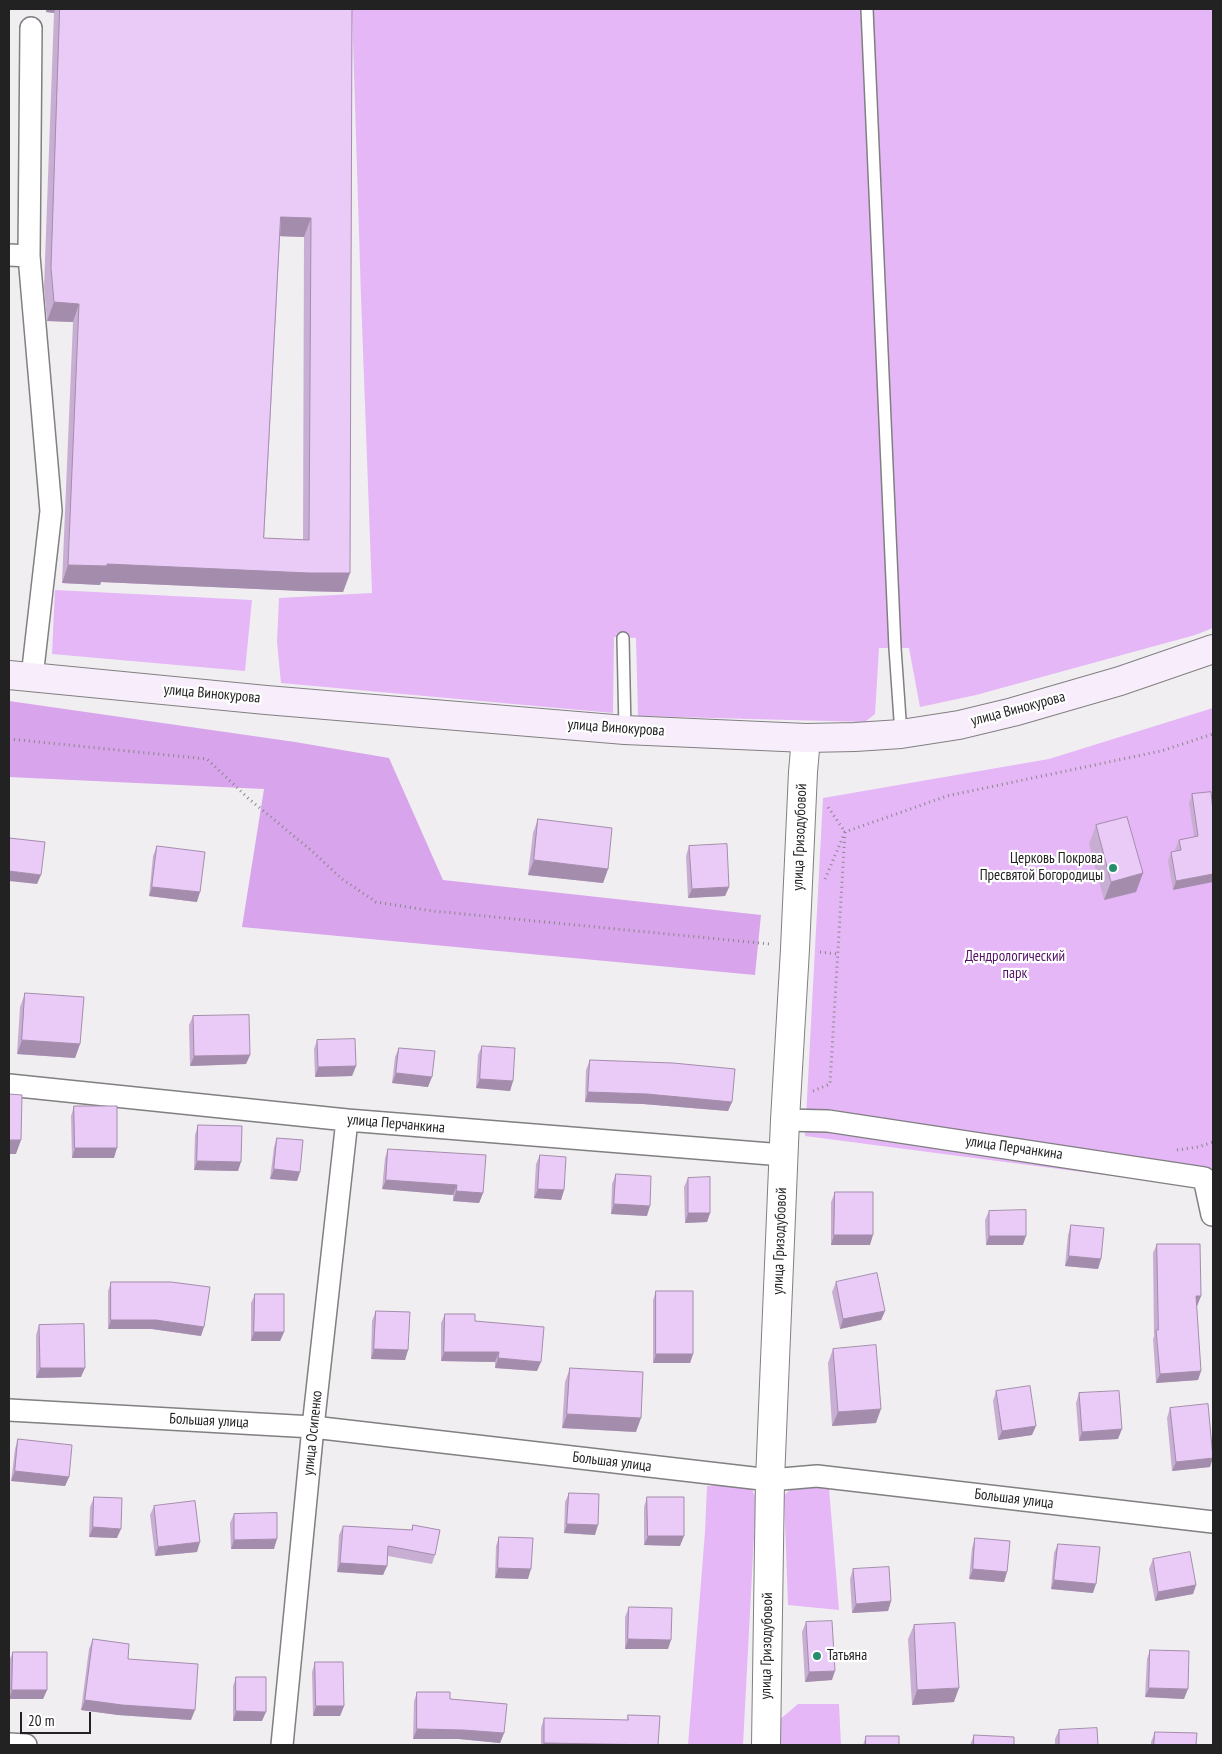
<!DOCTYPE html>
<meta charset="utf-8">
<style>
body{margin:0}
#map{position:relative;width:1222px;height:1754px;overflow:hidden;background:#f0eef1;font-family:"PT Sans Narrow",sans-serif}
canvas{display:block}
.frame{position:absolute;inset:0;border:10px solid #232223;pointer-events:none}
.scale{position:absolute;left:20px;top:1712px;width:71px;height:22px;box-sizing:border-box;border:2px solid #232223;border-top:0;padding-left:6px;font-size:15px;line-height:18px;white-space:nowrap;color:#232223;-webkit-text-stroke:4px #fff;paint-order:stroke}
</style>
<div id="map">
<canvas width="1222" height="1754"></canvas>
<div class="frame"></div>
<div class="scale">20 m</div>
</div>
<script>
const ctx = document.querySelector('canvas').getContext('2d');
ctx.lineJoin = 'round';
function fillPath(path, color) { ctx.fillStyle = color; ctx.fill(path, 'evenodd'); }
function stroke(path, color, width, dash) { ctx.strokeStyle = color; ctx.lineWidth = width; ctx.lineCap = dash ? 'butt' : 'round'; ctx.setLineDash(dash || []); ctx.stroke(path); }
function label(font, color, halo, rows, align = 'center') {
  ctx.font = font + ' "PT Sans Narrow",sans-serif'; ctx.lineWidth = 4.5; ctx.setLineDash([]); ctx.textBaseline = 'middle'; ctx.strokeStyle = halo; ctx.fillStyle = color; for (const [text, x, y, turn = 0] of rows) {
    ctx.save(); ctx.translate(x, y); ctx.rotate((+turn || 0) * Math.PI / 180); ctx.textAlign = isNaN(turn) ? turn : align; if (halo) ctx.strokeText(text, 0, 0); ctx.fillText(text, 0, 0); ctx.restore();
  }
}
fillPath(new Path2D(`
 M352,9H1213V628L1195,635L976,695L920,707L909,648H879L875,714L865,722L638,716L636,638L614,637L613,713L281,683L277,642L279,598L372,593L361,297Z
 M55,590L252,600L245,671L52,654Z
 M1213,708V1189L805,1136L823,798L1049,759Z
 M750,1485L756,1498L743,1745H688L705,1532L707,1486Z
 M794,1487L829,1488L839,1610L788,1605L784,1495Z
 M798,1704H839L841,1745H778V1721Z`), '#e5b7f7');
fillPath(new Path2D(`
 M9,701L295,742L389,758L443,880L761,915L755,975L242,927L264,789L9,777Z`), '#d8a4eb');
const service = new Path2D(`
 M867,9L895,648L901,734
 M623,638L625,730`);
const minor = new Path2D(`
 M31,28L29,256L51,511L32,677
 M9,255L29,256
 M9,1085L347,1120L783,1155
 M785,1120L828,1121L1204,1178L1212,1215H1213
 M9,1410L313,1427L770,1480L817,1476L1213,1522
 M9,1744L26,1745
 M282,1745L313,1427L347,1120`);
const tertiary = new Path2D(`
 M766,1745L770,1480L785,1120L795,949L803,772L806,738`);
const secondary = new Path2D(`
 M9,675L266,700L625,730L806,738L855,737L901,734L959,725L1013,712L1120,681L1213,649`);
stroke(service, '#817f81', 14);
stroke(minor, '#817f81', 24);
stroke(tertiary, '#817f81', 30);
stroke(secondary, '#817f81', 30);
stroke(new Path2D(`
 M9,739L207,759L249,799L312,851L342,879L376,902L433,911L770,944
 M825,879L845,832L828,807
 M820,952L837,954
 M813,1091L830,1084L845,832L947,796L1161,751L1213,734
 M1177,1150L1198,1147L1213,1142`), '#888789', 3, [1, 4]);
stroke(service, '#fff', 11);
stroke(minor, '#fff', 21);
stroke(tertiary, '#fff', 28);
stroke(secondary, '#f8eefb', 28);
fillPath(new Path2D(`
 M46,9H352L350,573L343,592L302,591L101,582L100,585L62,583L73,322L47,321L44,287L54,13L46,12ZM280,236L304,237L303,540L264,538Z
 M1192,794L1213,811L1173,890L1168,861L1171,852L1176,851L1175,849L1179,840L1194,837L1189,803Z
 M538,819L608,869L603,883L528,875L533,833Z
 M1096,825L1143,873L1136,892L1104,900L1089,844Z
 M157,846L197,902L149,896L153,856Z
 M689,846L729,887L725,896L688,898L686,856Z
 M25,993L80,1044L75,1058L17,1054L20,1007Z
 M193,1016L250,1055L246,1064L190,1066L189,1025Z
 M317,1040L356,1066L352,1076L315,1077L314,1049Z
 M482,1046L513,1081L510,1091L476,1088L478,1055Z
 M399,1048L428,1087L392,1083L395,1057Z
 M590,1060L732,1102L728,1111L643,1104L585,1102L586,1070Z
 M74,1106L114,1158H72L71,1116Z
 M198,1125L238,1171L194,1170L195,1135Z
 M277,1138L300,1172L297,1181L270,1179L274,1147Z
 M388,1149L483,1193L479,1203L453,1201V1195L382,1189L385,1158Z
 M540,1155L564,1190L561,1200L534,1198L536,1164Z
 M616,1174L647,1216L611,1214L612,1184Z
 M688,1178L710,1213L707,1222L685,1223L684,1187Z
 M835,1192L870,1245H831V1202Z
 M989,1211L1023,1245H986L985,1220Z
 M1071,1225L1101,1259L1098,1269L1065,1266L1068,1235Z
 M1157,1244L1201,1296L1197,1306H1196L1201,1371L1198,1380L1156,1383L1153,1339L1154,1336L1153,1253Z
 M111,1282L201,1336L152,1329H108V1291Z
 M836,1282L885,1311L881,1320L840,1329L832,1292Z
 M656,1291L693,1354L690,1363H653V1300Z
 M255,1294L284,1332L280,1341H251V1303Z
 M376,1311L408,1350L405,1360L371,1359L372,1321Z
 M445,1314L475,1321L537,1371L495,1368V1362L441,1361V1323Z
 M39,1325L81,1377L36,1378V1335Z
 M833,1349L876,1423L832,1426L828,1363Z
 M570,1368L636,1432L562,1428L565,1382Z
 M996,1391L1032,1435L998,1440L993,1401Z
 M1079,1393L1118,1439L1079,1441L1076,1403Z
 M1170,1408L1210,1467L1172,1471L1167,1418Z
 M18,1439L69,1477L65,1486L11,1481L15,1449Z
 M569,1493L595,1535L564,1533L565,1502Z
 M94,1497L117,1538L89,1537L90,1507Z
 M647,1497L680,1546L644,1545V1507Z
 M154,1506L197,1552L155,1556L150,1515Z
 M234,1514L274,1549H231L230,1523Z
 M413,1525L435,1555L432,1564L388,1556L387,1566L383,1575L337,1572L339,1535L343,1526L411,1530Z
 M499,1537L528,1579L495,1578L496,1546Z
 M975,1538L1007,1572L1004,1582L969,1579L972,1548Z
 M1058,1544L1093,1593L1051,1589L1054,1553Z
 M1153,1559L1196,1585L1193,1594L1155,1601L1149,1569Z
 M853,1569L891,1601L888,1611L852,1613L850,1579Z
 M629,1607L668,1649H625V1617Z
 M806,1622L832,1680L805,1682L802,1632Z
 M914,1625L954,1702L912,1705L908,1639Z
 M93,1639L128,1659L191,1720L118,1715L81,1710L89,1649Z
 M1150,1650L1184,1699L1145,1697L1147,1659Z
 M13,1652L47,1690L43,1699H9V1661Z
 M315,1662L344,1706L340,1716H313L312,1672Z
 M236,1677L262,1721H233V1686Z
 M417,1692L450,1699L504,1733L500,1743L459,1739H413L414,1701Z
 M628,1715L658,1745H541V1728L544,1718L627,1720Z
 M1059,1730L1098,1745H1055V1739Z
 M1155,1732L1196,1745H1151V1742Z
 M974,1735L1014,1745H970Z
 M866,1736L899,1745H863Z`), '#c9aed4');
fillPath(new Path2D(`
 M47,9H55L54,13L46,12Z
 M281,217L311,218L304,237L275,236Z
 M54,302L79,304L73,322L47,321Z
 M107,564L350,573L343,592L302,591L101,582L100,585L62,583L68,565Z
 M534,860L608,869L603,883L528,875Z
 M9,871L41,875L37,884L9,881Z
 M1143,873L1136,892L1104,900L1111,882Z
 M1213,874V882L1173,890L1176,881Z
 M152,887L200,892L197,902L149,896Z
 M729,887L725,896L688,898L692,889Z
 M22,1040L80,1044L75,1058L17,1054Z
 M250,1055L246,1064L190,1066L194,1056Z
 M356,1066L352,1076L315,1077L318,1067Z
 M396,1073L432,1077L428,1087L392,1083Z
 M480,1079L513,1081L510,1091L476,1088Z
 M588,1092L647,1094L732,1102L728,1111L643,1104L585,1102Z
 M9,1140H21L16,1154H9Z
 M75,1148H117L114,1158H72Z
 M197,1161L241,1162L238,1171L194,1170Z
 M274,1169L300,1172L297,1181L270,1179Z
 M386,1180L457,1185L453,1195L382,1189Z
 M538,1189L564,1190L561,1200L534,1198Z
 M456,1191L483,1193L479,1203L453,1201Z
 M614,1204L650,1206L647,1216L611,1214Z
 M688,1213H710L707,1222L685,1223Z
 M834,1235H873L870,1245H831Z
 M989,1236H1026L1023,1245H986Z
 M1069,1256L1101,1259L1098,1269L1065,1266Z
 M1196,1296H1201L1197,1306H1192Z
 M885,1311L881,1320L840,1329L843,1319Z
 M111,1320H156L204,1327L201,1336L152,1329H108Z
 M254,1332H284L280,1341H251Z
 M374,1349L408,1350L405,1360L371,1359Z
 M444,1352H499L495,1362L441,1361Z
 M656,1354H693L690,1363H653Z
 M498,1358L541,1362L537,1371L495,1368Z
 M40,1368H85L81,1377L36,1378Z
 M1201,1371L1198,1380L1156,1383L1160,1374Z
 M881,1409L876,1423L832,1426L838,1412Z
 M567,1414L641,1418L636,1432L562,1428Z
 M1036,1426L1032,1435L998,1440L1002,1431Z
 M1122,1429L1118,1439L1079,1441L1082,1432Z
 M1213,1458L1210,1467L1172,1471L1176,1462Z
 M15,1471L69,1477L65,1486L11,1481Z
 M567,1524L598,1525L595,1535L564,1533Z
 M93,1527L121,1529L117,1538L89,1537Z
 M648,1536H684L680,1546L644,1545Z
 M277,1539L274,1549H231L234,1540Z
 M200,1542L197,1552L155,1556L158,1547Z
 M340,1563L387,1566L383,1575L337,1572Z
 M498,1568L531,1569L528,1579L495,1578Z
 M973,1569L1007,1572L1004,1582L969,1579Z
 M1054,1580L1096,1584L1093,1593L1051,1589Z
 M1196,1585L1193,1594L1155,1601L1158,1592Z
 M891,1601L888,1611L852,1613L856,1604Z
 M628,1639L671,1640L668,1649H625Z
 M835,1671L832,1680L805,1682L809,1672Z
 M959,1688L954,1702L912,1705L917,1690Z
 M1149,1688L1188,1689L1184,1699L1145,1697Z
 M12,1690H47L43,1699H9Z
 M85,1700L195,1710L191,1720L118,1715L81,1710Z
 M316,1706H344L340,1716H313Z
 M236,1711L266,1712L262,1721H233Z
 M417,1729L463,1730L504,1733L500,1743L459,1739H413Z
 M544,1743L627,1745H543Z`), '#a48dac');
const building = new Path2D(`
 M60,9H352L350,573H309L107,564V566L68,565L79,304L54,302L51,268ZM281,217L311,218L309,540L264,538Z
 M1211,792L1213,811V874L1176,881L1171,852L1181,850L1179,840L1198,836L1192,794Z
 M1127,817L1143,873L1111,882L1096,825Z
 M538,819L612,828L608,869L534,860Z
 M9,838L45,842L41,875L9,871Z
 M727,844L729,887L692,889L689,846Z
 M157,846L205,852L200,892L152,887Z
 M25,993L84,997L80,1044L22,1040Z
 M249,1015L250,1055L194,1056L193,1016Z
 M355,1039L356,1066L318,1067L317,1040Z
 M482,1046L515,1048L513,1081L480,1079Z
 M399,1048L435,1051L432,1077L396,1073Z
 M590,1060L673,1063L735,1069L732,1102L647,1094L588,1092Z
 M9,1094L22,1095L21,1140H9Z
 M74,1106H117V1148H75Z
 M198,1125L242,1126L241,1162L197,1161Z
 M277,1138L303,1140L300,1172L274,1169Z
 M388,1149L486,1155L483,1193L456,1191L457,1185L386,1180Z
 M540,1155L566,1157L564,1190L538,1189Z
 M616,1174L651,1176L650,1206L614,1204Z
 M710,1177V1213H688V1178Z
 M835,1192H873V1235H834Z
 M1026,1210V1236H989V1211Z
 M1071,1225L1104,1228L1101,1259L1069,1256Z
 M1157,1244H1200L1201,1296H1196L1201,1371L1160,1374L1156,1330H1158Z
 M877,1273L885,1311L843,1319L836,1282Z
 M111,1282H171L210,1287L204,1327L156,1320H111Z
 M656,1291H693V1354H656Z
 M255,1294H284V1332H254Z
 M376,1311L410,1312L408,1350L374,1349Z
 M445,1314H475V1321L544,1327L541,1362L498,1358L499,1352H444Z
 M84,1324L85,1368H40L39,1325Z
 M876,1345L881,1409L838,1412L833,1349Z
 M570,1368L643,1372L641,1418L567,1414Z
 M1030,1386L1036,1426L1002,1431L996,1391Z
 M1119,1391L1122,1429L1082,1432L1079,1393Z
 M1208,1404L1213,1458L1176,1462L1170,1408Z
 M18,1439L72,1445L69,1477L15,1471Z
 M569,1493L599,1494L598,1525L567,1524Z
 M94,1497L122,1498L121,1529L93,1527Z
 M647,1497H684V1536H648Z
 M195,1501L200,1542L158,1547L154,1506Z
 M277,1513V1539L234,1540V1514Z
 M413,1525L440,1530L435,1555L388,1546L387,1566L340,1563L343,1526L412,1530Z
 M499,1537L533,1538L531,1569L498,1568Z
 M975,1538L1010,1541L1007,1572L973,1569Z
 M1058,1544L1100,1547L1096,1584L1054,1580Z
 M1190,1552L1196,1585L1158,1592L1153,1559Z
 M889,1567L891,1601L856,1604L853,1569Z
 M629,1607L672,1608L671,1640L628,1639Z
 M832,1621L835,1671L809,1672L806,1622Z
 M955,1623L959,1688L917,1690L914,1625Z
 M93,1639L129,1644L128,1659L198,1664L195,1710L122,1705L85,1700Z
 M1150,1650L1189,1651L1188,1689L1149,1688Z
 M13,1652H47V1690H12Z
 M315,1662H343L344,1706H316Z
 M236,1677H266V1712L236,1711Z
 M417,1692H450V1699L507,1704L504,1733L463,1730L417,1729Z
 M628,1715L660,1716L658,1745L544,1743V1718L628,1720Z
 M1097,1728L1098,1745H1059V1730Z
 M1155,1732L1197,1733L1196,1745H1154Z
 M974,1735L1014,1737V1745H974Z
 M866,1736H899V1745H866Z`);
fillPath(building, '#eacaf6');
stroke(building, '#a48dac', 1);
for (const [x, y, r, color] of [
 [1113,868,5,"#258f6d"],
 [817,1656,5,"#258f6d"]
]) { const dot = new Path2D(); dot.arc(x, y, r, 0, 2 * Math.PI); ctx.fillStyle = color; ctx.fill(dot); stroke(dot, '#fff', 2); }
label('15px', '#232223', '#fff', [
 ["улица Винокурова",212,694,5],
 ["улица Винокурова",1018,709,-15],
 ["улица Винокурова",616,728,4],
 ["улица Гризодубовой",800,837,-88],
 ["улица Перчанкина",396,1124,5],
 ["улица Перчанкина",1014,1148,8],
 ["улица Гризодубовой",780,1241,-88],
 ["Большая улица",209,1421,3],
 ["улица Осипенко",313,1433,-84],
 ["Большая улица",612,1462,7],
 ["Большая улица",1014,1499,7],
 ["улица Гризодубовой",767,1646,-89]
]);
label('15px', '#232223', '#fff', [
 ["Церковь Покрова",1103,859],
 ["Пресвятой Богородицы",1103,876],
 ["Татьяна",827,1656,"left"]
], 'right');
label('15px', '#531266', '#fff', [
 ["Дендрологический",1015,957],
 ["парк",1015,974]
]);
</script>
